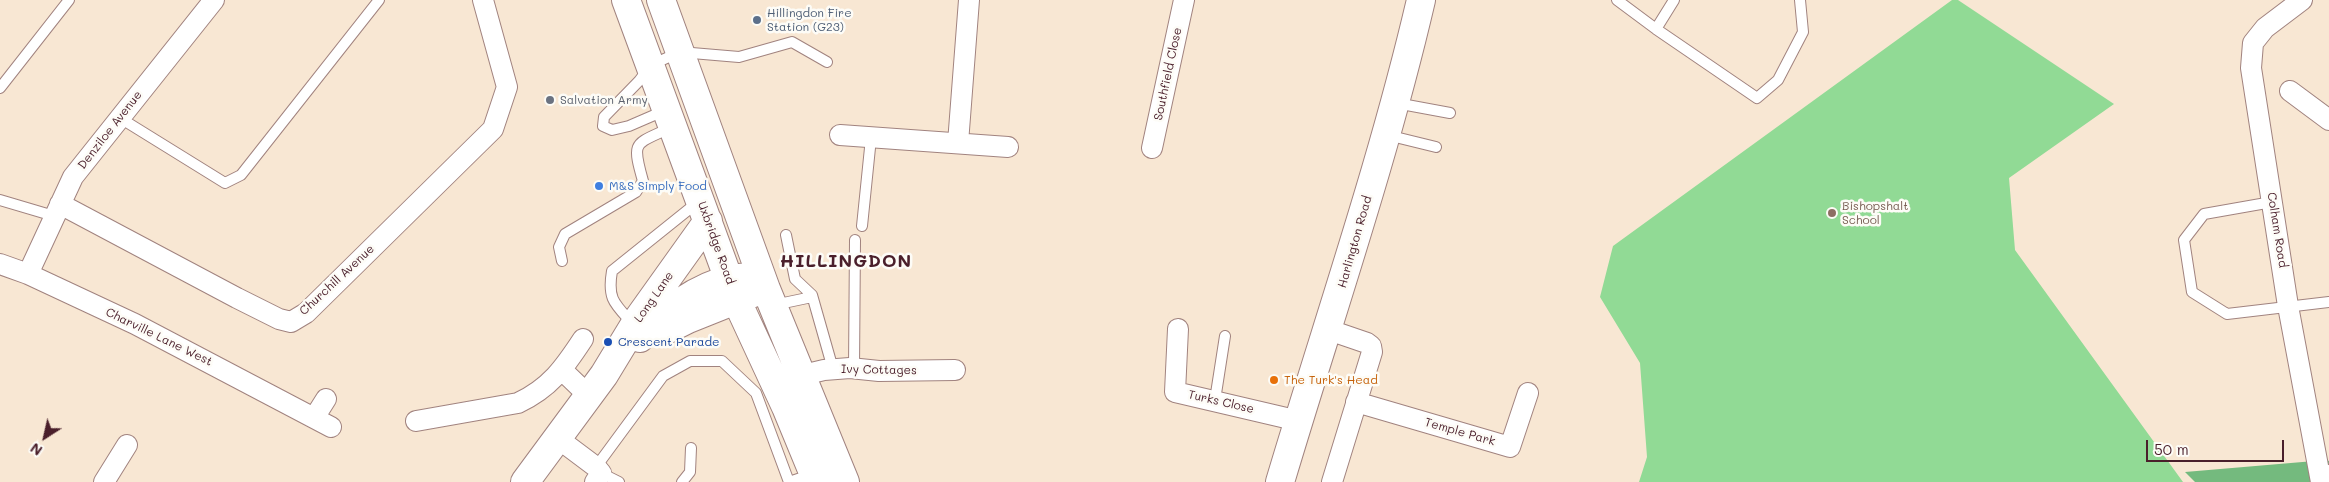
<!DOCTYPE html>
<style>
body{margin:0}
#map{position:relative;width:2329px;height:482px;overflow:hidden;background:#f8e7d3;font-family:Mali,sans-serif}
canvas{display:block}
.north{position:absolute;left:20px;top:412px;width:50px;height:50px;-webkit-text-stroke:4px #fdfcf7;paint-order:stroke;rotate:215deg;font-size:14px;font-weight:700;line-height:20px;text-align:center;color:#4a1f2b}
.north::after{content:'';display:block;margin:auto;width:18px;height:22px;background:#4a1f2b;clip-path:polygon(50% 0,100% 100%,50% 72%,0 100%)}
.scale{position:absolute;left:2146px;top:440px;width:138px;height:22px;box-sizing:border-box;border:2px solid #4a1f2b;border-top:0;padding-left:6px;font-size:15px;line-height:18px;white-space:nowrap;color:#4a1f2b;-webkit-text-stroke:4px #fdfcf7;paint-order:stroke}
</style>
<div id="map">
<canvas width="2329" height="482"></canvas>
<div class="north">N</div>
<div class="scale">50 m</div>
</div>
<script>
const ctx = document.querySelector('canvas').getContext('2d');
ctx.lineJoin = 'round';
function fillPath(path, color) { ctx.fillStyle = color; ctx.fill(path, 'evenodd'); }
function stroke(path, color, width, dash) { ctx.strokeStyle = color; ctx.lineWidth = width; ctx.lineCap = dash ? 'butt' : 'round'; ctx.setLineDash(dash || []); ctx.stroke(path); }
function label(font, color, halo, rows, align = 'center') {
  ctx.font = font + ' Mali,sans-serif'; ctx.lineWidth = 5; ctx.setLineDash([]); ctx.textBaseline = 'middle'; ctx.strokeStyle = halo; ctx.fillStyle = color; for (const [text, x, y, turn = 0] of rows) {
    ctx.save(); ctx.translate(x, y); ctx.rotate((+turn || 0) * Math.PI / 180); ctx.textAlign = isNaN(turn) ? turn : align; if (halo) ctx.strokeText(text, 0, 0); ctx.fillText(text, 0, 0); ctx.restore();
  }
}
fillPath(new Path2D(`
 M1952,0H1958L2114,104L2009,178L2015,250L2183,482H1639L1647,457L1640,363L1600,297L1613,246Z`), '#91da95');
fillPath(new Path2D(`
 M2326,460L2329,461V482H2195L2185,472Z`), '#74ba7e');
const lane = new Path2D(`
 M1617,0L1656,29L1674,0
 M1656,29L1757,98L1778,80L1803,32L1800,0
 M0,88L69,0
 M1396,103L1450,113
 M666,110L629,126L612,130L603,126L604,117L639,81L651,65L680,52L739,57L792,42L827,62
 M120,118L225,183L241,175L379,0
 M1387,135L1436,147
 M0,200L54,216
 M2272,202L2204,214L2184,240L2192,292L2227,314L2329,302
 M862,226L871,138
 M786,235L795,279L812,295L833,369
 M562,261L559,247L565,234L636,192L643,181C631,139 635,145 672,127
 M774,305L812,297
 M634,325C615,304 607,300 612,271L698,202
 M854,368L855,240
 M1215,400L1225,336
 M596,467L663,376L690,361H722L756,393L789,482L813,474
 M601,473L619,482
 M682,482L690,472L691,448`);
const street = new Path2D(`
 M2302,0L2265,28L2253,43L2251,68L2288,306L2321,482
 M2290,91L2329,120
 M840,135L1008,147
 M958,143L969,0
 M1152,148L1184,0
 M60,204L237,298L279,319L291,322L306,313L493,129L507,87L483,0
 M0,264L28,274L135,324L331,427
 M28,274L73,177L214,0
 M1178,329L1175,392L1299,421
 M1329,330L1367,343L1371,346L1372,352L1332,482
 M562,370L588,395
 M803,375L824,370L850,368L879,371L955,370
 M1356,402L1510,447L1528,393
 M314,418L326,399
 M416,421L518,403C550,388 564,368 583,339
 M556,437L596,467L601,473L595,482
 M104,482L127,445`);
const secondary = new Path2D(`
 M2327,482L2329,479`);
const primary = new Path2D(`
 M626,0L736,299L786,407L817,482
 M661,0L766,289L845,482
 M664,331L688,319L753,293
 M640,338C668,308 705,280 747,277
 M525,482L604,375L638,319L708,221
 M1280,482C1328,321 1383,163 1421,0`);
stroke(lane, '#a1837f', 12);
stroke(street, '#a1837f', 22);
stroke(secondary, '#a1837f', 30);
stroke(primary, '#a1837f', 30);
stroke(lane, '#fff', 10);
stroke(street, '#fff', 20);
stroke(secondary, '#fff', 28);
stroke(primary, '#fff', 28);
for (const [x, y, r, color] of [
 [757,20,5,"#5c6f8a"],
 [550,100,5,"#6b7280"],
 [599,186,5,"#3f7fe0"],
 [1832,213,5,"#8d6e63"],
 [608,342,5,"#1a4fb4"],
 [1274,380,5,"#e8710a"]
]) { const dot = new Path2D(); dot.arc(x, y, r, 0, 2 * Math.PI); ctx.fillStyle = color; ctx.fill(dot); stroke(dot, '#fdfcf7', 2); }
label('12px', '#4e5e75', '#fdfcf7', [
 ["Hillingdon Fire",767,13],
 ["Station (G23)",767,27]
], 'left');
label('12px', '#4a1f2b', '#fdfcf7', [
 ["Southfield Close",1168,74,-78],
 ["Denziloe Avenue",110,130,-52],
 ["Colham Road",2277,230,81],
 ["Harlington Road",1355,242,-74],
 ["Uxbridge Road",716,243,70],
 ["Churchill Avenue",337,280,-43],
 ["Long Lane",654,297,-55],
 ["Charville Lane West",159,337,26],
 ["Ivy Cottages",879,370,1],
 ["Turks Close",1221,402,13],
 ["Temple Park",1460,432,16]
]);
label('12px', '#5b616d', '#fdfcf7', [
 ["Salvation Army",560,100]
], 'left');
label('12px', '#366cbe', '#fdfcf7', [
 ["M&S Simply Food",609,186]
], 'left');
label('12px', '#785e54', '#fdfcf7', [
 ["Bishopshalt",1842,206],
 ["School",1842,220]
], 'left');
label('12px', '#164399', '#fdfcf7', [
 ["Crescent Parade",618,342]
], 'left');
label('12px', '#c56008', '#fdfcf7', [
 ["The Turk's Head",1284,380]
], 'left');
ctx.letterSpacing = '1px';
label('bold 18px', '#4a1f2b', '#fdfcf7', [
 ["HILLINGDON",846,261]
]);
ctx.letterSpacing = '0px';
</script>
